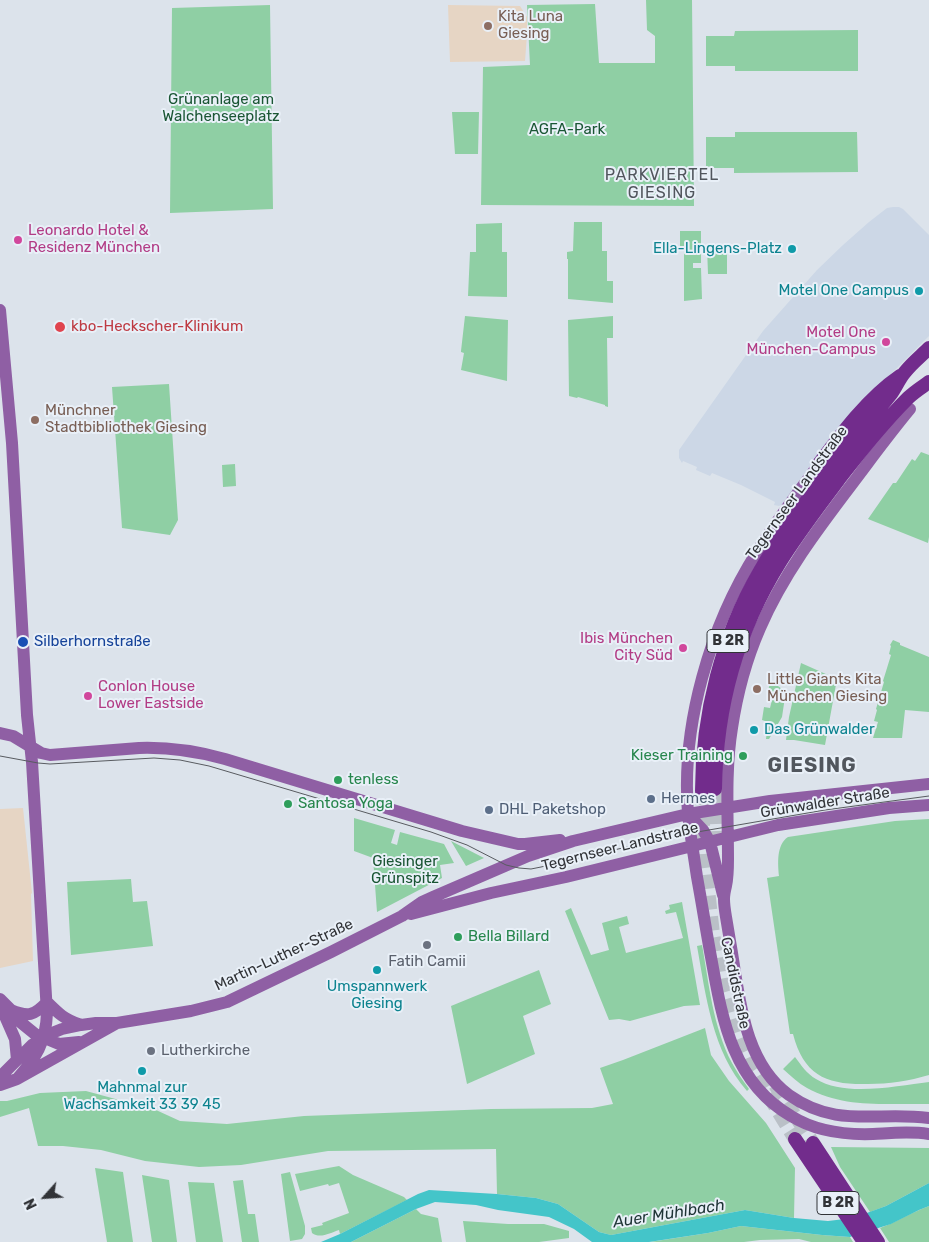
<!DOCTYPE html>
<meta charset="utf-8">
<style>
body{margin:0}
#map{position:relative;width:929px;height:1242px;overflow:hidden;background:#dce3eb;font-family:Rubik,sans-serif}
canvas{display:block}
.north{position:absolute;left:20px;top:1172px;width:50px;height:50px;-webkit-text-stroke:4px #e9f0f8;paint-order:stroke;rotate:244deg;font-size:14px;font-weight:700;line-height:20px;text-align:center;color:#313337}
.north::after{content:'';display:block;margin:auto;width:18px;height:22px;background:#313337;clip-path:polygon(50% 0,100% 100%,50% 72%,0 100%)}
</style>
<div id="map">
<canvas width="929" height="1242"></canvas>
<div class="north">N</div>
</div>
<script>
const ctx = document.querySelector('canvas').getContext('2d');
ctx.lineJoin = 'round';
function fillPath(path, color) { ctx.fillStyle = color; ctx.fill(path, 'evenodd'); }
function stroke(path, color, width, dash) { ctx.strokeStyle = color; ctx.lineWidth = width; ctx.lineCap = dash ? 'butt' : 'round'; ctx.setLineDash(dash || []); ctx.stroke(path); }
function label(font, color, halo, rows, align = 'center') {
  ctx.font = font + ' Rubik,sans-serif'; ctx.lineWidth = 4; ctx.setLineDash([]); ctx.textBaseline = 'middle'; ctx.strokeStyle = halo; ctx.fillStyle = color; for (const [text, x, y, turn = 0] of rows) {
    ctx.save(); ctx.translate(x, y); ctx.rotate((+turn || 0) * Math.PI / 180); ctx.textAlign = isNaN(turn) ? turn : align; if (halo) ctx.strokeText(text, 0, 0); ctx.fillText(text, 0, 0); ctx.restore();
  }
}
fillPath(new Path2D(`
 M893,207H899L903,209L929,235V336L882,383L785,503L779,506L774,505L775,502L741,485L712,473L710,476L696,470L697,467L683,461L682,463L679,458V450L763,331L817,270L843,245L869,222L887,208Z`), '#ccd7e6');
fillPath(new Path2D(`
 M448,5L520,6L527,17V35L525,61L450,62Z
 M23,808L32,893L31,894L33,961L0,968V809Z`), '#e6d5c4');
fillPath(new Path2D(`
 M646,0H692L694,206L481,205L483,67L530,65L527,5L595,4L599,63H655V36L647,30Z
 M270,5L273,209L170,213L172,8Z
 M858,30V71H735V66H706V36H734L735,31Z
 M452,112H479L478,154H455Z
 M735,132H857L858,172L734,173V168H706V137H735Z
 M574,222H602V251H607V281H613V303L568,299V259H567V252L573,251Z
 M502,223V252H507V297L468,296L470,252H476V224Z
 M680,231H701V263H693V268H701L702,299L684,301V250L680,249Z
 M727,246V274H708L707,247Z
 M465,316L508,320L507,381L461,370L464,353L461,352V351Z
 M613,316V338H607L608,407L605,406V405L578,397L577,398L569,396L568,320Z
 M169,384L178,520L170,535L122,528L112,387Z
 M921,452L929,455V537L928,543L868,519L893,483H896L912,459L915,461Z
 M235,464L236,486L223,487L222,465Z
 M893,640L900,643V645L929,657V712L905,710L902,738H873L878,722L874,721L877,710L876,709L884,682L883,681L891,655L889,654L891,646L890,645Z
 M801,663L837,679L825,745L794,740H786L789,717Z
 M770,683C778,685 784,688 785,697L782,717L769,739H766L768,722L762,720L764,707L770,708L774,692L768,691Z
 M354,818L395,830L391,843L397,845L400,832L444,844L454,863L440,865L442,878L377,912L373,858L354,851Z
 M929,819V1075C909,1081 889,1084 868,1084C827,1085 804,1076 793,1034H790L767,878L779,876C778,864 776,845 788,837L895,821Z
 M451,841L484,858L466,866Z
 M131,879L133,902L147,901L153,946L71,955L67,882Z
 M682,902L700,1005L684,1006L630,1021L619,1019L609,1020L565,911L571,908L591,955L609,950L602,923L627,916L629,924L619,927L626,953L683,938L676,912L666,914L665,911L670,909L669,905Z
 M702,945C709,984 713,1027 732,1063C737,1072 743,1081 749,1089L747,1091C712,1051 706,996 697,946Z
 M539,970L551,1004L523,1016L535,1054L467,1084L451,1006Z
 M705,1028L711,1055L729,1081L766,1123L795,1168L794,1218L745,1210L611,1235L599,1232L558,1204L536,1198L497,1194L496,1149L328,1151L241,1165L199,1167L145,1161L101,1150L63,1146H38L29,1108L0,1117V1101H7L40,1093L86,1091L156,1110L180,1121L227,1124L304,1116L491,1109L592,1108L613,1104L600,1068L623,1060Z
 M795,1057C801,1065 807,1074 816,1079C844,1097 897,1086 929,1082V1104C888,1103 845,1109 807,1088C798,1083 791,1076 783,1069Z
 M831,1147L929,1148V1183L886,1206L870,1212L840,1167Z
 M339,1166L353,1175L404,1197L407,1200L340,1234L339,1230C330,1233 320,1239 312,1233L311,1228L323,1225L322,1223L349,1213L339,1183L329,1186L328,1184L300,1191L295,1174Z
 M95,1168L123,1172L133,1242H107Z
 M290,1172L305,1226V1234L302,1239L290,1241L281,1174Z
 M142,1175L169,1180L177,1242H152Z
 M243,1180L248,1214H255L259,1242H242L233,1181Z
 M188,1182L214,1183L223,1242H196Z
 M929,1206V1242H889L880,1228C897,1222 912,1212 929,1206Z
 M416,1209L421,1214L438,1218L442,1242H351Z
 M463,1221L508,1224H544L569,1231V1238L539,1242H466Z
 M741,1226L822,1235L850,1237L853,1242H811L799,1239L760,1240L744,1242H650L708,1233Z`), '#8fcfa4');
fillPath(new Path2D(`
 M929,1183V1206L919,1210L891,1224L850,1237L822,1235L741,1226L708,1233L649,1242H592L574,1229L549,1217L498,1210L476,1205L435,1202L416,1209L351,1242H321L340,1234L418,1194L429,1190L497,1194L536,1198L558,1204L599,1232L611,1235L745,1210L794,1218L828,1221L853,1218L886,1206Z`), '#44c5c9');
stroke(new Path2D(`
 M715,789L717,851
 M702,791L704,854L713,934L723,990L730,1014L738,1039L748,1062L795,1139
 M775,1085L813,1143`), '#bac0c7', 14, [14, 7]);
stroke(new Path2D(`
 M0,310L12,443L27,715L32,762L47,1013C46,1042 36,1058 17,1079
 M910,409C890,433 871,459 852,484C817,530 783,575 760,628C746,660 737,694 732,728C725,771 728,815 728,859C728,868 728,877 726,886C725,890 724,895 724,899C724,905 725,911 726,917C728,929 730,941 732,953C740,1002 745,1063 789,1095C837,1129 877,1111 929,1118
 M819,464C798,493 776,521 757,552C710,626 681,725 688,813C690,834 694,856 697,877C702,904 706,930 711,957C722,1018 732,1082 791,1116C815,1131 845,1135 873,1134C892,1133 910,1131 929,1134
 M0,733L13,736L41,753L50,755L139,748C169,747 196,751 225,759L462,831L518,844H525L560,840
 M688,814L703,830L710,842L723,895
 M411,914L491,893L566,877L778,825L889,808L929,805
 M0,999L11,1010L19,1021L35,1034L59,1044L79,1042
 M47,1002C59,1014 64,1019 81,1025
 M0,1005L15,1039L17,1060
 M11,1010C28,1017 34,1016 47,1002
 M0,1077L32,1045L52,1033L62,1029L81,1025L96,1023H117L191,1011L227,1002L331,952L402,916L422,902L433,897L528,856L573,841L688,814L770,801L929,784
 M0,1085L17,1079L117,1023`), '#8f5fa4', 12);
stroke(new Path2D(`
 M819,464C842,433 868,398 900,376
 M715,789C716,709 737,631 780,562C798,533 819,506 839,479C861,451 883,423 908,398C914,392 922,387 929,382
 M702,791C702,715 722,636 760,571C784,529 814,491 843,453C859,433 875,414 891,394C896,387 899,379 905,372C912,363 921,356 929,348
 M795,1139L864,1242
 M813,1143L878,1242`), '#722c8c', 14);
stroke(new Path2D(`
 M0,756L38,763L50,764L154,758L180,760L209,766L431,832L467,845L506,865L519,868L531,869L541,867L674,836L825,810L929,796`), '#585b60', 1);
for (const [x, y, r, color] of [
 [488,26,5,"#8d6e63"],
 [18,240,5,"#d1479c"],
 [792,249,5,"#0f9aa8"],
 [919,291,5,"#0f9aa8"],
 [60,327,6,"#e0444e"],
 [886,342,5,"#d1479c"],
 [35,420,5,"#8d6e63"],
 [23,642,6,"#1a4fb4"],
 [683,648,5,"#d1479c"],
 [757,689,5,"#8d6e63"],
 [88,696,5,"#d1479c"],
 [754,730,5,"#0f9aa8"],
 [743,756,5,"#2e9e5b"],
 [338,780,5,"#2e9e5b"],
 [651,799,5,"#5c6f8a"],
 [288,804,5,"#2e9e5b"],
 [489,810,5,"#5c6f8a"],
 [458,937,5,"#2e9e5b"],
 [427,945,5,"#6b7280"],
 [377,970,5,"#0f9aa8"],
 [151,1051,5,"#6b7280"],
 [142,1071,5,"#0f9aa8"]
]) { const dot = new Path2D(); dot.arc(x, y, r, 0, 2 * Math.PI); ctx.fillStyle = color; ctx.fill(dot); stroke(dot, '#e9f0f8', 2); }
for (const [x, y, w] of [
 [728,641,42],
 [838,1203,42]
]) { const box = new Path2D(); box.roundRect(x - w / 2, y - 11.5, w, 23, 4); ctx.fillStyle = '#e9f0f8'; ctx.fill(box); stroke(box, '#313337', 1); }
label('bold 14px', '#313337', null, [
 ["B 2R",728,641],
 ["B 2R",838,1203]
]);
label('15px', '#785e54', '#e9f0f8', [
 ["Kita Luna",498,17],
 ["Giesing",498,34],
 ["Münchner",45,411],
 ["Stadtbibliothek Giesing",45,428],
 ["Little Giants Kita",767,680],
 ["München Giesing",767,697]
], 'left');
label('15px', '#1a5634', '#e9f0f8', [
 ["Grünanlage am",221,100],
 ["Walchenseeplatz",221,117],
 ["AGFA-Park",567,130],
 ["Giesinger",405,862],
 ["Grünspitz",405,879]
]);
label('15px', '#b23c85', '#e9f0f8', [
 ["Leonardo Hotel &",28,231],
 ["Residenz München",28,248],
 ["Motel One",876,333,"right"],
 ["München-Campus",876,350,"right"],
 ["Ibis München",673,639,"right"],
 ["City Süd",673,656,"right"],
 ["Conlon House",98,687],
 ["Lower Eastside",98,704]
], 'left');
label('15px', '#0d838f', '#e9f0f8', [
 ["Ella-Lingens-Platz",782,249],
 ["Motel One Campus",909,291],
 ["Das Grünwalder",764,730,"left"],
 ["Umspannwerk",377,987,"center"],
 ["Giesing",377,1004,"center"],
 ["Mahnmal zur",142,1088,"center"],
 ["Wachsamkeit 33 39 45",142,1105,"center"]
], 'right');
label('15px', '#be3a42', '#e9f0f8', [
 ["kbo-Heckscher-Klinikum",71,327]
], 'left');
label('15px', '#313337', '#e9f0f8', [
 ["Tegernseer Landstraße",797,493,-54],
 ["Grünwalder Straße",825,803,-9],
 ["Tegernseer Landstraße",620,847,-14],
 ["Martin-Luther-Straße",284,955,-25],
 ["Candidstraße",735,983,78]
]);
label('15px', '#164399', '#e9f0f8', [
 ["Silberhornstraße",34,642]
], 'left');
label('15px', '#27864d', '#e9f0f8', [
 ["Kieser Training",733,756,"right"],
 ["tenless",348,780],
 ["Santosa Yoga",298,804],
 ["Bella Billard",468,937]
], 'left');
label('15px', '#4e5e75', '#e9f0f8', [
 ["Hermes",661,799],
 ["DHL Paketshop",499,810]
], 'left');
label('15px', '#5b616d', '#e9f0f8', [
 ["Fatih Camii",427,962],
 ["Lutherkirche",161,1051,"left"]
]);
ctx.letterSpacing = '1px';
label('16px', '#51565d', '#e9f0f8', [
 ["PARKVIERTEL",662,175],
 ["GIESING",662,193]
]);
ctx.letterSpacing = '0px';
label('italic 16px', '#1e3435', '#e9f0f8', [
 ["Auer Mühlbach",669,1214,-9]
]);
ctx.letterSpacing = '1px';
label('bold 20px', '#51565d', '#e9f0f8', [
 ["GIESING",812,766]
]);
ctx.letterSpacing = '0px';
</script>
